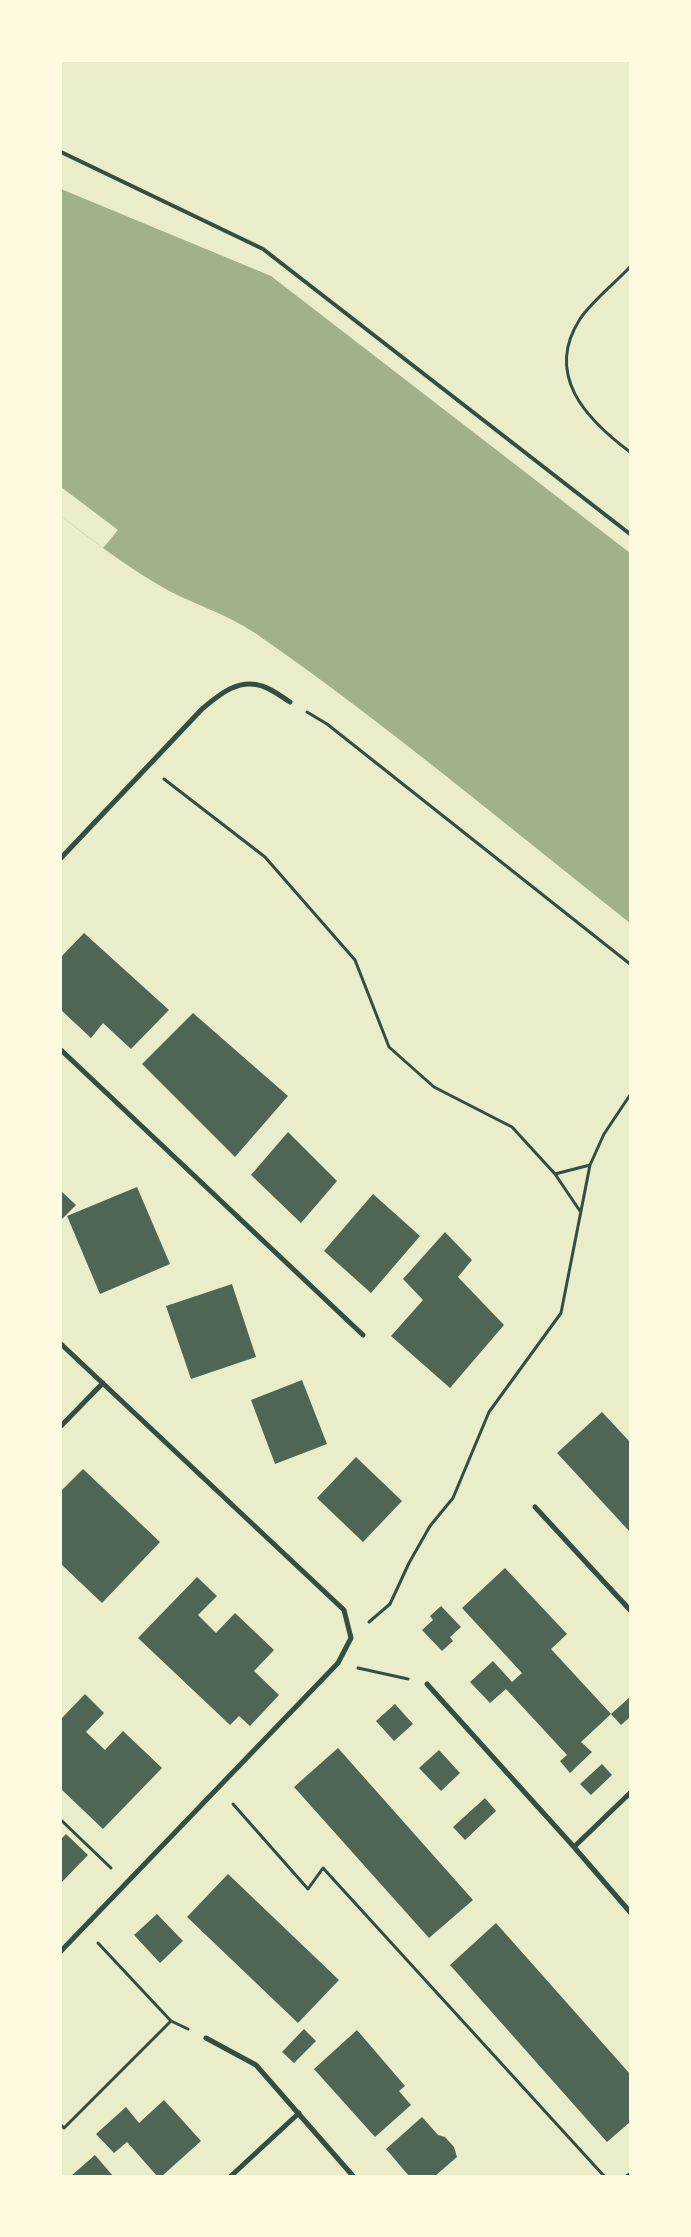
<!DOCTYPE html>
<style>
body{margin:0}
#map{position:relative;width:691px;height:2237px;overflow:hidden;background:#e9edc9;font-family:"Space Grotesk",sans-serif}
canvas{display:block}
.frame{position:absolute;inset:0;border:62px solid #fefae0;pointer-events:none}
</style>
<div id="map">
<canvas width="691" height="2237"></canvas>
<div class="frame"></div>
</div>
<script>
const ctx = document.querySelector('canvas').getContext('2d');
ctx.lineJoin = 'round';
function fillPath(path, color) { ctx.fillStyle = color; ctx.fill(path, 'evenodd'); }
function stroke(path, color, width, dash) { ctx.strokeStyle = color; ctx.lineWidth = width; ctx.lineCap = dash ? 'butt' : 'round'; ctx.setLineDash(dash || []); ctx.stroke(path); }
fillPath(new Path2D(`
 M61,189L271,276L630,553V923C506,825 385,723 255,633C224,612 188,603 157,584C123,564 92,540 61,516Z`), '#a3b18a');
fillPath(new Path2D(`
 M61,487L118,530L103,548L61,516Z`), '#e9edc9');
fillPath(new Path2D(`
 M84,933L169,1010L131,1049L103,1023L91,1038L61,1010V957Z
 M193,1013L288,1096L235,1157L142,1064Z
 M288,1132L337,1181L301,1223L251,1175Z
 M137,1187L170,1264L100,1294L67,1216Z
 M61,1191L76,1205L61,1220Z
 M373,1194L420,1236L371,1293L324,1251Z
 M445,1232L472,1260L458,1277L504,1325L450,1388L391,1336L423,1300L403,1279Z
 M232,1284L256,1357L191,1379L166,1306Z
 M302,1380L327,1444L275,1464L251,1400Z
 M602,1412L630,1442V1532L557,1453Z
 M356,1457L402,1501L363,1542L317,1498Z
 M83,1469L160,1542L102,1603L61,1564V1491Z
 M505,1568L567,1634L551,1649L611,1714L581,1742L592,1752L570,1773L560,1761L567,1755L506,1689L490,1703L470,1682L493,1661L512,1682L522,1673L462,1608Z
 M197,1577L217,1596L198,1615L216,1633L235,1613L274,1650L254,1671L279,1695L250,1726L239,1716L230,1725L138,1638Z
 M441,1606L461,1627L450,1637L453,1641L442,1651L422,1630L433,1620L430,1616Z
 M85,1694L104,1713L86,1732L105,1750L123,1731L162,1768L103,1829L61,1789V1719Z
 M630,1697V1717L621,1725L611,1714Z
 M395,1704L413,1724L394,1741L376,1721Z
 M338,1748L473,1900L429,1938L294,1787Z
 M439,1750L460,1773L441,1791L419,1768Z
 M602,1764L612,1775L591,1795L580,1784Z
 M485,1798L496,1811L465,1840L453,1827Z
 M66,1834L88,1855L61,1883V1839Z
 M228,1874L339,1980L298,2023L187,1917Z
 M157,1914L183,1941L160,1963L134,1935Z
 M496,1923L630,2074V2122L607,2142L450,1965Z
 M304,2029L316,2041L294,2063L282,2052Z
 M357,2030L405,2086L399,2091L411,2105L375,2137L314,2069Z
 M164,2100L201,2141L162,2176H157L127,2142L114,2153L96,2134L126,2107L139,2123Z
 M422,2117L438,2135L445,2137L454,2147L457,2157L435,2176H409L386,2149Z
 M95,2155L113,2176H71Z`), '#4f6655');
stroke(new Path2D(`
 M630,267C615,283 591,302 580,319C544,375 586,419 630,452
 M307,712L327,724L630,964
 M164,779L265,857L355,960L389,1047L434,1087L512,1127L555,1174L580,1211
 M555,1174L590,1165
 M369,1622L390,1604L409,1563L430,1526L453,1498L489,1412L561,1313L590,1165L604,1134L630,1095
 M358,1668L408,1679
 M233,1804L308,1889L323,1868L604,2176
 M61,1820L111,1868
 M98,1943L171,2021L188,2029
 M61,2125L64,2128L171,2021`), '#344e41', 3);
stroke(new Path2D(`
 M61,152L263,249L630,534`), '#344e41', 4);
stroke(new Path2D(`
 M61,858L202,709C219,695 238,678 262,686C272,689 282,697 290,702
 M61,1050L363,1335
 M61,1344L344,1610L351,1638L338,1663L61,1951
 M61,1426L103,1383
 M535,1507L630,1610
 M427,1684L574,1847L630,1912
 M574,1847L630,1793
 M206,2038L256,2065L353,2176
 M231,2176L299,2113
 M628,2176L630,2175`), '#344e41', 5);
</script>
